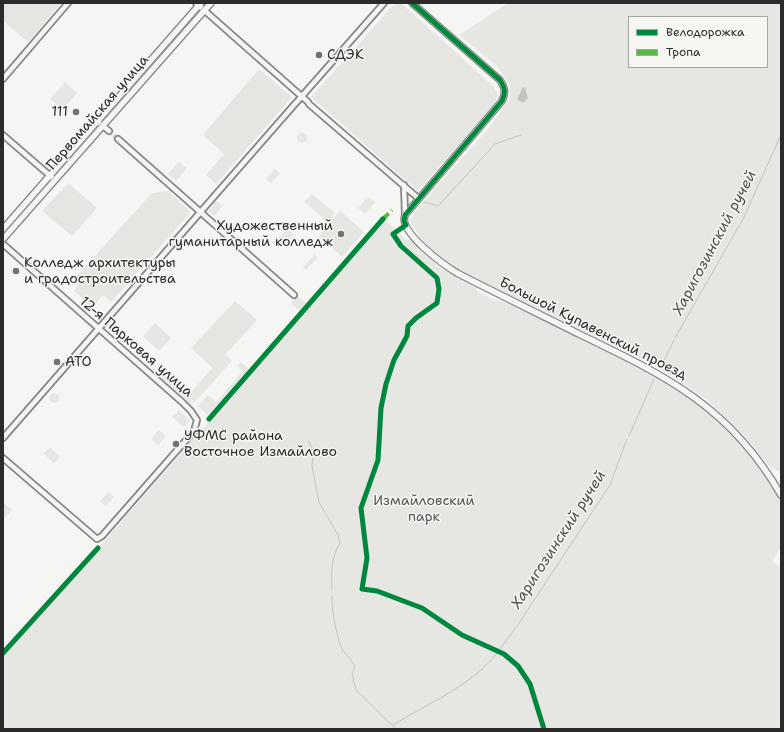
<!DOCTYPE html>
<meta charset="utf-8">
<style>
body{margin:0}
#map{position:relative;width:784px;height:732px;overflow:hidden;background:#f5f5f3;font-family:"Shantell Sans",sans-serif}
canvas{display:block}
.frame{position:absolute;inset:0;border:4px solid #2b2b2b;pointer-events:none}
.legend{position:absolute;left:628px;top:16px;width:140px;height:52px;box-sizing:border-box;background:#f6f6f2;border:1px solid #a5a5a2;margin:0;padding:5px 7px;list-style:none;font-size:12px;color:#2b2b2b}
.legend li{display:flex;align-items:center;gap:8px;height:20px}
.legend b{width:20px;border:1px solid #a5a5a2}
</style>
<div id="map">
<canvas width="784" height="732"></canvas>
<div class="frame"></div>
<ul class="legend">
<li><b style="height:5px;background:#00873e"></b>Велодорожка</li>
<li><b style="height:5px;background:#58b947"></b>Тропа</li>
</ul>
</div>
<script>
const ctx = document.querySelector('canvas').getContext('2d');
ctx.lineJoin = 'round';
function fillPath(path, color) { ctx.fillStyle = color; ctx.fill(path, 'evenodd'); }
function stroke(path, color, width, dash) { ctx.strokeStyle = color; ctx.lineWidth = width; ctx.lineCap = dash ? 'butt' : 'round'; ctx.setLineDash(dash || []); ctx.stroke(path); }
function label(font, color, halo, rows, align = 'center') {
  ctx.font = font + ' "Shantell Sans",sans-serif'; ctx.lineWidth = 3; ctx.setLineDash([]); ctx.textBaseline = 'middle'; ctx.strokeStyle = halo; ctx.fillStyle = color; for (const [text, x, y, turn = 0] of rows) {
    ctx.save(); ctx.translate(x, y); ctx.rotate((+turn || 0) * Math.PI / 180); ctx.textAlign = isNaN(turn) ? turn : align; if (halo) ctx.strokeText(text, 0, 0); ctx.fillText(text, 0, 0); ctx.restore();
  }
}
fillPath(new Path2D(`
 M3,3H61L28,42L3,21Z
 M395,3H401L493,86L498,94L494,105L418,191L311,97Z
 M259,69L292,97L216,184L206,175L224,154L203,135Z
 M68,183L97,208L72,236L42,211Z
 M168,191L191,212L111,302L103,295L92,307L74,291L79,284L74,279L152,193Z
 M340,211L364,232L342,257L319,236Z
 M235,301L257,320L213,368L191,348Z
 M155,323L171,338L159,351L143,336Z
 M3,502L12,510L3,520Z`), '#e5e5e2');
fillPath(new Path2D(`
 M508,3H781V473L768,465L746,437L706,399L661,369L455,268C437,256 419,240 410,220L416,210L488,129L510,98V85L496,65L459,35ZM629,17H767V67H629Z
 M65,82L77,93L62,110L50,99Z
 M297 138a5 5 0 1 1 10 0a5 5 0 1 1-10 0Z
 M179,162L187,168L176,181L168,174Z
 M275,169L280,173L271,183L266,179Z
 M161,194L173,205L167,212L154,201Z
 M312,194L335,213L327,222L304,202Z
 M368,197L375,202L365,214L358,208Z
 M217,201L223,206L214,216L209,211Z
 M152,204L165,216L143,240L130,229Z
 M385,220L405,239L412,241L441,269L477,288L476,291L496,301L499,300L514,306L612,353L614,355L657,377L690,398L731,432L746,449L769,481L781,503V547L772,561L781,569V729H3V657Z
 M287,229L294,234L283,246L277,240Z
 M129,231L142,242L136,249L123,237Z
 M148,245L155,250L144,263L137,257Z
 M315,254L318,257L306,270L303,267Z
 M82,282L99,297L92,305L75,290Z
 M297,296L307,304L300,311L291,303Z
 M201,343L216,356L210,363L195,349Z
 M225,354L232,361L195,402L192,400L190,403L160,376L164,372L188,395Z
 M241,362L249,369L208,415L198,406L208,395L216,402L243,371L237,366Z
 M49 398a5 5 0 1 1 10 0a5 5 0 1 1-10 0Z
 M179,410L190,421L184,427L172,417Z
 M159,430L166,436L158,445L151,439Z
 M50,447L60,457L54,463L44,454Z
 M108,492L114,497L106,506L100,501Z`), '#e6e6e2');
fillPath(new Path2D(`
 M523,87L525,88L528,98L523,103L517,99Z`), '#c3c3c1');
stroke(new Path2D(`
 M424,202L438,206L495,144L521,135
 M675,338L743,219L781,135
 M661,367L674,340
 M629,436L654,379
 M309,441L313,452L312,466L319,502L338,535L340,543C331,558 331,572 332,589
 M332,596C331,608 337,640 343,651C347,656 352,660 355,666L352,674L356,690L396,729
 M500,649L517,626L610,485L627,439
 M393,725C427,704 474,684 497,653`), '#c3c3c1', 1);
stroke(new Path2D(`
 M109,131L118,139`), '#cdcdcb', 4.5, [4.5, 2]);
const minor = new Path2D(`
 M196,3L308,102
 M3,79L68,3
 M295,104L384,3
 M309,104L418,198
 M97,121L109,131
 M3,135L55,180
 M118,139L294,295
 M404,185L405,215
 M3,244L182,402L191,411L197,420L194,431L102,536L97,539L3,458
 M3,438L294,105`);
const major = new Path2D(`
 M412,3L500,80C505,88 506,92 502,101L405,215C398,232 444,265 457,273C498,294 539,314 579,334C666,376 731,407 781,495
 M3,229L201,3
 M3,239L211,3`);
stroke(minor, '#868685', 8);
stroke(major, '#868685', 8);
stroke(minor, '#f5f5f3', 4.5);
stroke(major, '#f5f5f3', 5.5);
stroke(new Path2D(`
 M3,235L207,3`), '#b0b0af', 1);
stroke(new Path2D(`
 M383,219L392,210`), '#58b947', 4, [8, 4]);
stroke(new Path2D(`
 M412,3L500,80C505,88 506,92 502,101L405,215L404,221L406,225L393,234L401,246L437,278L439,289L437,303L416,318L408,326L407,336L394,360L386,384L381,408L378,460L361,508L367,558L362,589L377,591L422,608L462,635L504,654L518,666L530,684L544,729
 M209,419L383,219
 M3,653L98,548`), '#00873e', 5);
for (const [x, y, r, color] of [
 [319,55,4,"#727271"],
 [76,112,4,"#727271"],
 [341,234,4,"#727271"],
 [16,271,4,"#727271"],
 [57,362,4,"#727271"],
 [176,444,4,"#727271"]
]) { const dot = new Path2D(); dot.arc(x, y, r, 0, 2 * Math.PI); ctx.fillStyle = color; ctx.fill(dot); stroke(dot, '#f6f6f2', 1.5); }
label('14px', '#2b2b2b', '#f6f6f2', [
 ["СДЭК",327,55],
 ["111",68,112,"right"],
 ["Художественный",333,226,"right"],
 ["гуманитарный колледж",333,242,"right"],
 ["Колледж архитектуры",24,263],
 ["и градостроительства",24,279],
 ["АТО",65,362],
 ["УФМС района",184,436],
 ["Восточное Измайлово",184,452]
], 'left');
label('14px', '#2b2b2b', '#f6f6f2', [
 ["Первомайская улица",98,113,-49],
 ["Большой Купавенский проезд",593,329,27],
 ["12-я Парковая улица",136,347,41]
]);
label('14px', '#565656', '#f6f6f2', [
 ["Измайловский",424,501],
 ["парк",424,517]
]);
label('italic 15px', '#525251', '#f6f6f2', [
 ["Харигозинский ручей",715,243,-62],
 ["Харигозинский ручей",559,540,-57]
]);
</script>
